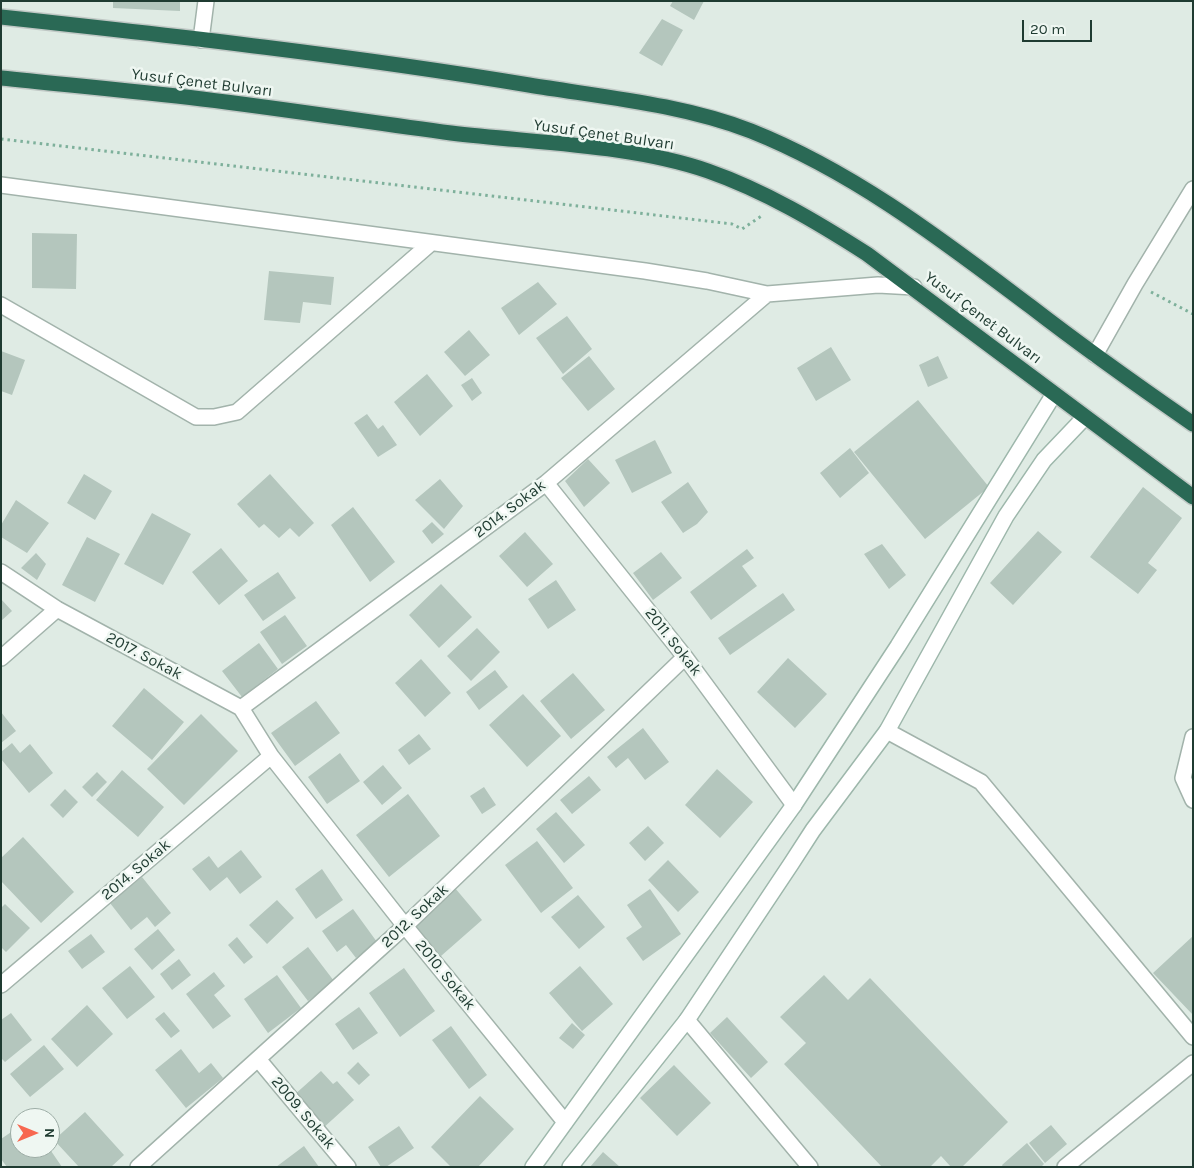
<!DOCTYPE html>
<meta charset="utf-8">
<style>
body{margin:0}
#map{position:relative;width:1194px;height:1168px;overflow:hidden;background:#dfebe4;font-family:Karla,sans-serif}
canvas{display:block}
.frame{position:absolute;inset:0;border:2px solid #1f3b31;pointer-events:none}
.north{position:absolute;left:10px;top:1108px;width:50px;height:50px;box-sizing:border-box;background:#eff7f2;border:1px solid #9caca5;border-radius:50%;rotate:90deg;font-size:14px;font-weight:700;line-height:20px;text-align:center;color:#1f3b31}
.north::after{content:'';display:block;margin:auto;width:18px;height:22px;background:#f76850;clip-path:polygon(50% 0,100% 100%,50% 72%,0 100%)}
.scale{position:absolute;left:1022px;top:20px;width:70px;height:22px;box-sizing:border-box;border:2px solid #1f3b31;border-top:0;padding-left:6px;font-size:15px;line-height:18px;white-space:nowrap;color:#1f3b31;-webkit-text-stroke:4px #eff7f2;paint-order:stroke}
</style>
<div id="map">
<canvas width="1194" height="1168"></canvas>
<div class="frame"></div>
<div class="north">N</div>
<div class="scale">20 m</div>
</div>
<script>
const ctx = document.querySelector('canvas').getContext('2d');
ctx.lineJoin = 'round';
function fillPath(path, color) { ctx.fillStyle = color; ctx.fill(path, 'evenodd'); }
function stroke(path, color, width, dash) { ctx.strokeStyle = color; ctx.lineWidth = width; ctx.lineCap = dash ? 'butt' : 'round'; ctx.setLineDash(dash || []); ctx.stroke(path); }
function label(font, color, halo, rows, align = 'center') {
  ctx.font = font + ' Karla,sans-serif'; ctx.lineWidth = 5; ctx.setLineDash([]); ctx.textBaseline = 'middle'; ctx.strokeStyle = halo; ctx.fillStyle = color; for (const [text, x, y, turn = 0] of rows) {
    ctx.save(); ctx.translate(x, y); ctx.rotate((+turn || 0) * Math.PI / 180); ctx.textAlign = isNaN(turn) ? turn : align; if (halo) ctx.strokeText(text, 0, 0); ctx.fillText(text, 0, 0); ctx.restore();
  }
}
fillPath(new Path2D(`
 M113,1H180V11L113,8Z
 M673,1H704L694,20L670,6Z
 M662,19L683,30L662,66L639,53Z
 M32,233L77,234L76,289L32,288Z
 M269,271L334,277L331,305L303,302L300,323L264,320Z
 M538,282L557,304L519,335L501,308Z
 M567,316L592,349L563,374L536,338Z
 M469,330L490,355L465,376L444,352Z
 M831,347L851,380L816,401L797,368Z
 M1,351L25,360L12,395L1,391Z
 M589,356L615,389L588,411L561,378Z
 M938,356L948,378L928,387L919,365Z
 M427,374L453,406L420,436L394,402Z
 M472,378L482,393L472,401L461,385Z
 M918,400L989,487L925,539L854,452Z
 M367,414L378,429L383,425L397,445L378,457L354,423Z
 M655,440L672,473L632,493L615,460Z
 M850,448L869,473L840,498L820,473Z
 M588,459L610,483L584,507L565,481Z
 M84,474L112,491L95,520L67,503Z
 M270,474L314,523L299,537L290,528L279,538L264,524L259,528L237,504Z
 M440,479L463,506L444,529L415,500Z
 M688,482L708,512L697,524L683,533L661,502Z
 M1143,487L1182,518L1148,563L1157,570L1138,594L1090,557Z
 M16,500L49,523L27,553L1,537V525Z
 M353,507L395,562L370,582L331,525Z
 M152,513L191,534L163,585L124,564Z
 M432,522L444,534L432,544L422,531Z
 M1038,531L1062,552L1013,605L990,583Z
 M525,532L553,564L527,587L499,556Z
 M87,537L120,554L95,602L62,585Z
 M882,544L906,575L889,589L864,554Z
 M221,548L248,581L219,605L192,572Z
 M747,549L754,558L742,566L757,586L711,620L690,592Z
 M661,552L682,578L653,600L633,573Z
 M36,553L46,564L37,580L21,568Z
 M278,572L296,598L263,621L244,595Z
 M556,580L576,610L548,629L528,599Z
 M441,584L472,617L439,648L409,615Z
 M783,593L795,610L730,655L718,638Z
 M1,599L12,611L1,621Z
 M285,615L307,646L282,664L260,632Z
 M477,628L500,652L471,681L447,656Z
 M259,643L278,669L242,697L222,671Z
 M788,658L827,694L795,728L757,692Z
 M421,659L451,693L425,717L395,683Z
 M495,670L508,687L479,710L466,692Z
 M573,673L605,710L571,739L540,701Z
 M144,688L184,722L152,760L112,726Z
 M523,694L561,736L527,767L489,725Z
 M316,701L340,733L295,766L271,733Z
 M1,712L16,731L1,743Z
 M201,714L238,751L184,805L147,769Z
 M643,728L669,762L645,780L628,758L616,768L607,757Z
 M419,734L431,749L409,765L398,750Z
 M12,743L20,753L30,744L53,773L29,793L1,759V752Z
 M340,753L360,781L327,804L308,777Z
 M383,765L402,788L382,805L363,782Z
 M717,769L753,802L720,838L685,805Z
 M122,770L164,807L138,837L96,800Z
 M97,772L107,782L92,797L82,787Z
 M589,776L601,790L572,814L560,800Z
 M484,787L496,805L482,814L470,796Z
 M65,789L78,802L63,818L50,805Z
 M408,794L440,836L389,877L356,835Z
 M556,812L585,845L564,863L536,829Z
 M648,826L664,843L645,861L629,843Z
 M23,837L74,892L41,923L1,881V858Z
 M537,841L573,888L541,913L505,865Z
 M241,850L262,877L240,894L227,877L210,891L192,869L209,856L218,868Z
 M668,860L699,892L678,912L648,880Z
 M322,869L343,900L316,919L295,889Z
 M142,877L171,913L155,927L147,917L131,930L110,903Z
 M455,888L482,920L441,956L413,924Z
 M650,889L681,934L643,961L626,938L642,927L627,905Z
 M578,895L605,927L579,949L551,917Z
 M277,900L294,918L267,944L249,925Z
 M5,904L30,928L6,952L1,947V908Z
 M353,909L377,942L356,958L346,945L337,952L322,931Z
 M158,929L175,950L152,970L134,949Z
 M91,934L105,952L82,969L68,951Z
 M1193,936V1015L1153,973Z
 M237,937L253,957L244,964L228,945Z
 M308,947L334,981L308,1001L282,967Z
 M179,959L191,975L172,990L160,974Z
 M130,966L155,997L127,1019L102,988Z
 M580,966L613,1004L582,1031L549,993Z
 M404,968L435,1011L400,1037L369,993Z
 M214,972L225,986L214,995L231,1016L213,1029L186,994Z
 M277,975L301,1008L268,1033L244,999Z
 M824,975L848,1000L870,978L1008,1122L962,1167H951L941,1156L930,1167H882L784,1064L806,1043L780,1017Z
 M87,1005L113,1034L77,1067L51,1039Z
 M359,1007L378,1033L353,1050L335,1024Z
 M164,1012L180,1031L171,1038L155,1019Z
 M11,1013L32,1040L5,1062L1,1058V1020Z
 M727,1017L768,1062L751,1078L710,1033Z
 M572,1023L585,1035L573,1049L559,1038Z
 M451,1026L487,1075L469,1089L432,1040Z
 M44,1045L64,1069L30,1097L10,1074Z
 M181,1049L199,1073L211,1063L223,1078L186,1108L155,1070Z
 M358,1062L370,1075L359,1085L347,1073Z
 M674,1065L711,1103L677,1136L640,1098Z
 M321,1071L333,1084L337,1081L354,1100L322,1129L293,1096Z
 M480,1096L514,1129L478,1167H451L431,1147Z
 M85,1112L124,1155L111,1167H79L54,1140Z
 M1051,1125L1067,1144L1045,1163L1029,1143Z
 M20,1126V1148H49L62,1167H7L1,1159V1139Z
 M399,1126L414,1148L386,1167H381L368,1147Z
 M1027,1143L1044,1164L1041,1167H1003L1002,1165Z
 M304,1146L319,1167H276Z
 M603,1152L620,1167H590Z`), '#b4c6bd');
const street = new Path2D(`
 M201,40L206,1
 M1,185L645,271L707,281L767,294L878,285L914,287
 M1,305L196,417H214L237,412L431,243
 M1095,355L1135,284L1193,189
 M546,483L685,657L794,805
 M1,572L57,609L241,708L271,756L405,926L565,1122
 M1,658L57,609
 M241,708L546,483L767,294
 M887,731L981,782L1193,1037
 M1193,737L1183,778L1193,800
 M1,985L271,756
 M687,1020L810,1167
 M258,1059L348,1167
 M138,1167L405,926L685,657
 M1065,1167L1193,1063`);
const secondary = new Path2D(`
 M533,1167L794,805L898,646L1054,394
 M570,1167L687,1020L791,864L813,830L887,731L1006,516L1044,460L1085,417`);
const highway = new Path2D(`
 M1,17C177,36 354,56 529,85C602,97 681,104 751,131C854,172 942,240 1030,306C1083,347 1138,386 1193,424
 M1,78C68,85 135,91 202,99C285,109 368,122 451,133C533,143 630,144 708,171C765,191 817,222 867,254L1193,497`);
stroke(street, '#a2b3ab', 18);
stroke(secondary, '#9db7ab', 18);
stroke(highway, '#c0c8c5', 18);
stroke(new Path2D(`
 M1,139L732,224L742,229L763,215
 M1151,292L1193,314`), '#7eb09b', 3, [2.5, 4]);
stroke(street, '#fff', 15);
stroke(secondary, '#fff', 15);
stroke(highway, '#2a6955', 15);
label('16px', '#1f3b31', '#eff7f2', [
 ["Yusuf Çenet Bulvarı",202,83,7],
 ["Yusuf Çenet Bulvarı",604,135,8],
 ["Yusuf Çenet Bulvarı",983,318,37],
 ["2014. Sokak",510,509,-37],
 ["2011. Sokak",673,642,52],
 ["2017. Sokak",144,656,28],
 ["2014. Sokak",136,870,-40],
 ["2012. Sokak",415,916,-43],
 ["2010. Sokak",445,975,51],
 ["2009. Sokak",303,1113,50]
]);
</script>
